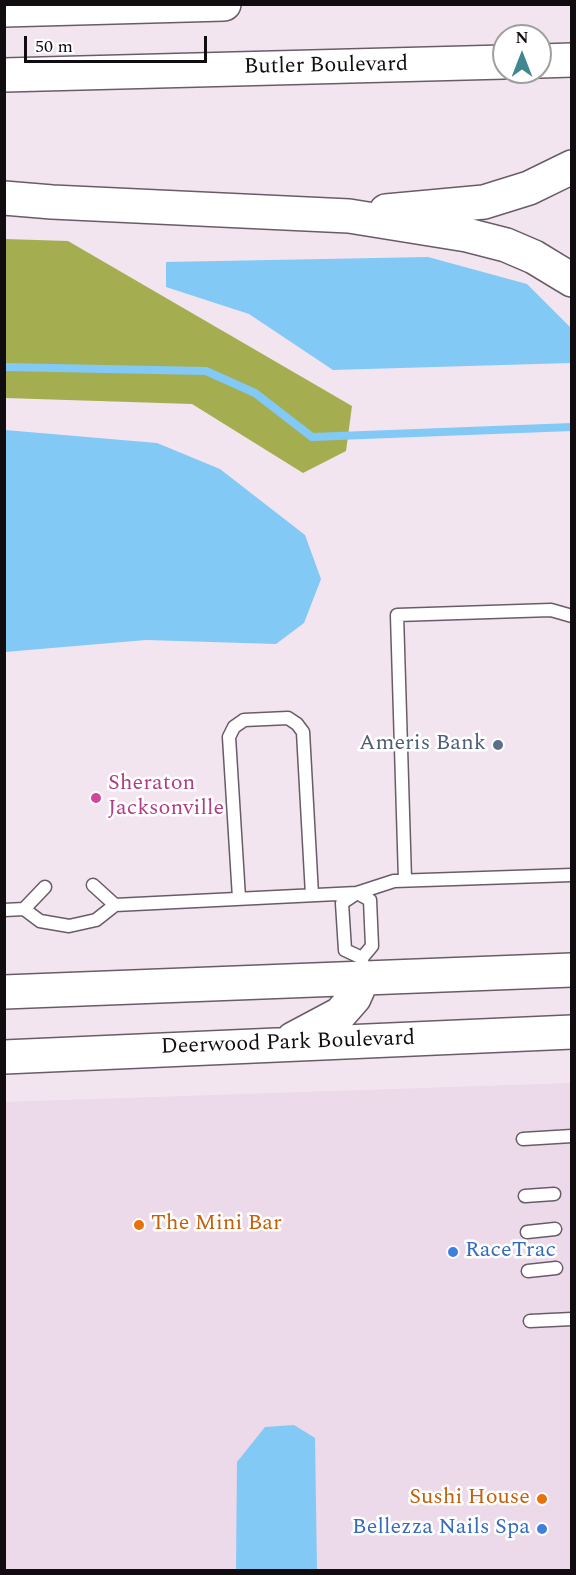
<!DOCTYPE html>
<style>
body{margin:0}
#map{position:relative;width:576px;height:1575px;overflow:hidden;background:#f2e5f0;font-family:Spectral,serif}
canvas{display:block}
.frame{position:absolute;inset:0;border:6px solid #110c10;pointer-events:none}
.north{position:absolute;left:492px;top:24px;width:60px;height:60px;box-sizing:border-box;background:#fff;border:2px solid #a09e9f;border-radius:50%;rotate:0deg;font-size:16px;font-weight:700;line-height:24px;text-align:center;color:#110c10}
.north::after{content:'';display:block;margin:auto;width:21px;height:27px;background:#418792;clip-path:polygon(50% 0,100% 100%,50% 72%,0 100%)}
.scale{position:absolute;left:24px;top:36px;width:183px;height:27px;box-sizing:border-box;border:3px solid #110c10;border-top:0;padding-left:8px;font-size:18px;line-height:21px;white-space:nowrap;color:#110c10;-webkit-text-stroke:4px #fff;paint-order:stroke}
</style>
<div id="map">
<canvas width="576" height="1575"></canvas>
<div class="frame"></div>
<div class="north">N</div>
<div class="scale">50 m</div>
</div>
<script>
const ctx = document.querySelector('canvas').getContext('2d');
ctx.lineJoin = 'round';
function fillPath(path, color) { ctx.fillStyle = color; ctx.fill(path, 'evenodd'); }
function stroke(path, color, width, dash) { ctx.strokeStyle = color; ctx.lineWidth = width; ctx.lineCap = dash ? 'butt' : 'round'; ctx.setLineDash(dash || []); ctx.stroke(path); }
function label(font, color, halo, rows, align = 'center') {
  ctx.font = font + ' Spectral,serif'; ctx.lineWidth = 5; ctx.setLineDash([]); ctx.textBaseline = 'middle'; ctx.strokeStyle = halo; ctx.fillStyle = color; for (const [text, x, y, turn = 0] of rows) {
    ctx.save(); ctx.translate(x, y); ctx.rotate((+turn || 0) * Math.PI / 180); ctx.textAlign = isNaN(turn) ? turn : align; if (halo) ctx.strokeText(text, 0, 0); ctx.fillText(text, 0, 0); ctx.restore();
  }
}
fillPath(new Path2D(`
 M571,1083V1570H5L4,1102Z`), '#ecd9ea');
fillPath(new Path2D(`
 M5,239L68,241L352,406L346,451L303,473L192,404L5,398Z`), '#a4ae51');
fillPath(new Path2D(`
 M428,257L527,284L571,328V363L333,370L249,314L166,287V262Z
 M5,430L157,443L220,469L305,535L321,579L304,623L276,644L146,640L5,652Z
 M294,1425L315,1438L317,1570H236L237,1462L265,1427Z`), '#82c9f5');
stroke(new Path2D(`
 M4,367L206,371L255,393L312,437L572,427`), '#82c9f5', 8);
const service = new Path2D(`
 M405,880L397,615L551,610L572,616
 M93,885L115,905
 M239,898L229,737L234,727L244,720L288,718L297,724L303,732L312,895
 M24,909L45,887
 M4,910L24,909L40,921L69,926L96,920L115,905L357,893L370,900L372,946L362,958L363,976
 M362,958L345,950L342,903L357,893L394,881L572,875
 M523,1139L572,1136
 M525,1196L554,1194
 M527,1232L555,1229
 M528,1271L556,1268
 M530,1321L572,1319`);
const secondary = new Path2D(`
 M4,992L572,970
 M293,1039L340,1014L354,998L363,978
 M4,1057L572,1032`);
const motorway = new Path2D(`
 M4,10L224,4
 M540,61L572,60
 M4,75L504,62
 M4,198L52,202L349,216L467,235L506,245L534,257L572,280
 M386,211L484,202L529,188L572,167`);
stroke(service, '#685d67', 15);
stroke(secondary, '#685d67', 36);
stroke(motorway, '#685d67', 36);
stroke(service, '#fff', 12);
stroke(secondary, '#fff', 33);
stroke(motorway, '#fff', 33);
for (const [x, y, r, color] of [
 [498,745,6,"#5c6f8a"],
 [96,798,6,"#d1479c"],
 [139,1225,6,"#e8710a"],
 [453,1252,6,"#3f7fe0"],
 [542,1499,6,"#e8710a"],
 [542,1529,6,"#3f7fe0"]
]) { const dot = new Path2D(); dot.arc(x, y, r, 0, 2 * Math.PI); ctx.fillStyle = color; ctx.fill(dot); stroke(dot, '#fff', 2); }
label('22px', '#110c10', '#fff', [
 ["Butler Boulevard",326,67,-1],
 ["Deerwood Park Boulevard",288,1044,-2]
]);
label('22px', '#4e5e75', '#fff', [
 ["Ameris Bank",486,745]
], 'right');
label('22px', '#b23c85', '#fff', [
 ["Sheraton",108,785],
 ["Jacksonville",108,810]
], 'left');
label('22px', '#c56008', '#fff', [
 ["The Mini Bar",151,1225],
 ["Sushi House",530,1499,"right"]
], 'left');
label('22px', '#366cbe', '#fff', [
 ["RaceTrac",465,1252],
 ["Bellezza Nails Spa",530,1529,"right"]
], 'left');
</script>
